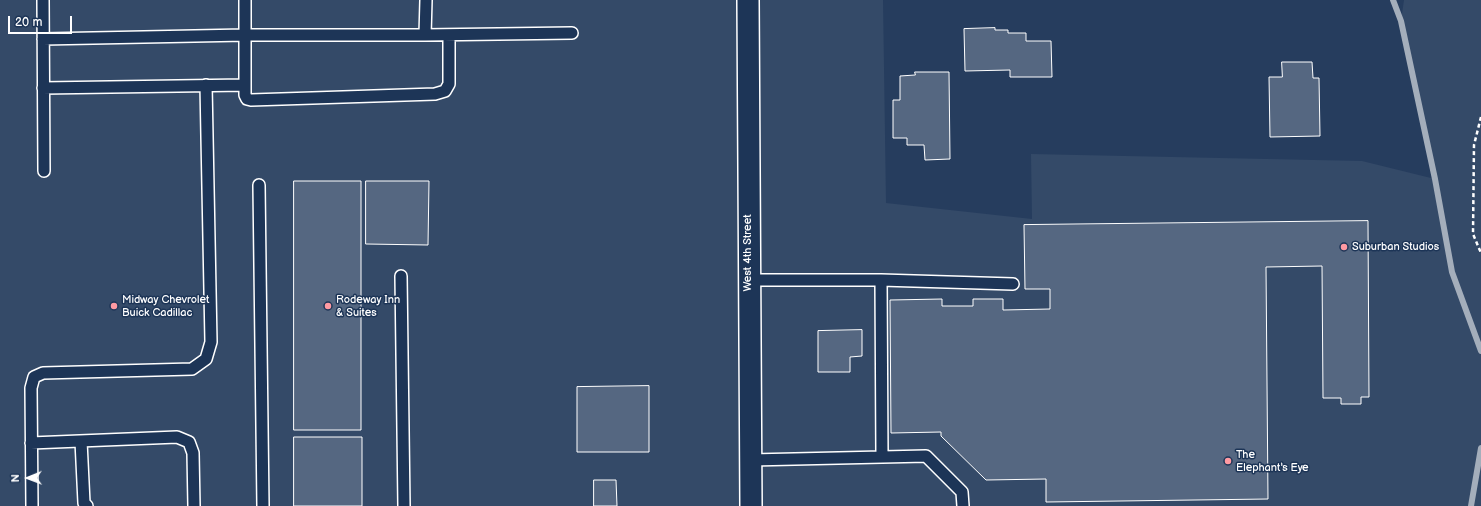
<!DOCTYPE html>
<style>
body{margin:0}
#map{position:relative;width:1481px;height:506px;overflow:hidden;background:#263d5e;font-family:"Balsamiq Sans",sans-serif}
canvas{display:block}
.north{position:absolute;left:8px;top:458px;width:40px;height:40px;-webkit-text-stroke:3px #1d3557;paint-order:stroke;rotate:269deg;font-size:11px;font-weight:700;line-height:16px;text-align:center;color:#fff}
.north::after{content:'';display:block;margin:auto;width:14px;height:18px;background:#fff;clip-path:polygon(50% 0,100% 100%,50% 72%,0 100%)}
.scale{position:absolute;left:8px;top:16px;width:64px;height:18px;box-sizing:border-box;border:2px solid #fff;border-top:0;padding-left:5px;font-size:12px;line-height:14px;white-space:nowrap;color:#fff;-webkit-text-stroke:3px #1d3557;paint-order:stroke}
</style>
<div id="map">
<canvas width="1481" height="506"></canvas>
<div class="north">N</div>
<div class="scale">20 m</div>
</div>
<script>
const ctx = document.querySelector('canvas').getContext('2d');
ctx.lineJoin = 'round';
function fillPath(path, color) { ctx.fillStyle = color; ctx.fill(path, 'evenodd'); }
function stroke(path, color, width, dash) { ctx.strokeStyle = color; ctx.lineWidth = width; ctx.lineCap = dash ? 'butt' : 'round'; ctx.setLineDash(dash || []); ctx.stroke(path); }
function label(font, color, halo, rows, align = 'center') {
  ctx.font = font + ' "Balsamiq Sans",sans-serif'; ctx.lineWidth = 3; ctx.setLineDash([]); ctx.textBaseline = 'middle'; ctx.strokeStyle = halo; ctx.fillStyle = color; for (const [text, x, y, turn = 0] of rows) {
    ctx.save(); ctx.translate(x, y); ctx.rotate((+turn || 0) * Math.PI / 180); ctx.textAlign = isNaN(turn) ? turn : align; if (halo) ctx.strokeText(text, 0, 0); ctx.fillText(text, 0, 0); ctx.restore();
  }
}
fillPath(new Path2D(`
 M0,0H883L886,203L1032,219L1031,154L1362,161L1435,179L1401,21L1404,0H1481V506H0Z`), '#344a68');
stroke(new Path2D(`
 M1393,0L1401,21L1435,179L1452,272L1481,351
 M1471,506L1481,448`), '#a4aebb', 6);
const building = new Path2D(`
 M995,28V30H1008V33H1026V41H1051L1052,77H1010V70L965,71L964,29Z
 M1282,62H1312L1313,78H1319L1320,136L1270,137L1269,77H1282Z
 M915,72H949L950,159L925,160L924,145H907V138H893V100H900V76L915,75Z
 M294,181H361V430H294Z
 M366,181H429L428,245L366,244Z
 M1368,221L1369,397H1361V404H1341V398H1323L1322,266L1266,267L1268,499L1046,502V479L986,480L941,436V432L891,433L890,300L942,299V306H973V299H1003V310L1050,309V289H1025L1024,225Z
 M862,330V356L850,357V372H818V331Z
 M649,386V452H577V387Z
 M294,437H362V506H294Z
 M594,480H616L617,506H594Z`);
fillPath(building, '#556781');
stroke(building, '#fff', 1);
const service = new Path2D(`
 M43,0L44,171
 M245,0V35H425L426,0
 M425,35L572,33
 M43,39L245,35V95L247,99L251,100L435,94L445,91L449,84V35
 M43,88L245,85
 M259,185L263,506
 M401,276L404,506
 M748,280H881L1013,284
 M881,280L882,457
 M81,441L84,503L87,506
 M31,443L177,437L189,442L193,453L194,506
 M751,460L926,456L962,492L963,506
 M32,506L31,388L34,377L43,373L192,369L206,359L211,342L206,85`);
const minor = new Path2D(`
 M748,0L751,506`);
stroke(service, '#fff', 14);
stroke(minor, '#fff', 24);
stroke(new Path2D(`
 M1481,117L1474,145L1473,234L1481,253`), '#fff', 2.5, [4, 3]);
stroke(service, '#1d3557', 11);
stroke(minor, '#1d3557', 21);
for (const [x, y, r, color] of [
 [1344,247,4,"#ff9aa2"],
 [114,306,4,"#ff9aa2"],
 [328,306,4,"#ff9aa2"],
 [1228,461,4,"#ff9aa2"]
]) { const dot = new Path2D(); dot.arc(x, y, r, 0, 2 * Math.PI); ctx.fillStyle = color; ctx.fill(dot); stroke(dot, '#1d3557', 1.5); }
label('11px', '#fff', '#1d3557', [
 ["Suburban Studios",1352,247],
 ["Midway Chevrolet",122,300],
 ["Buick Cadillac",122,313],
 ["Rodeway Inn",336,300],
 ["& Suites",336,313],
 ["The",1236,455],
 ["Elephant's Eye",1236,468]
], 'left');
label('11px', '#fff', '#1d3557', [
 ["West 4th Street",748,253,-90]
]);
</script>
